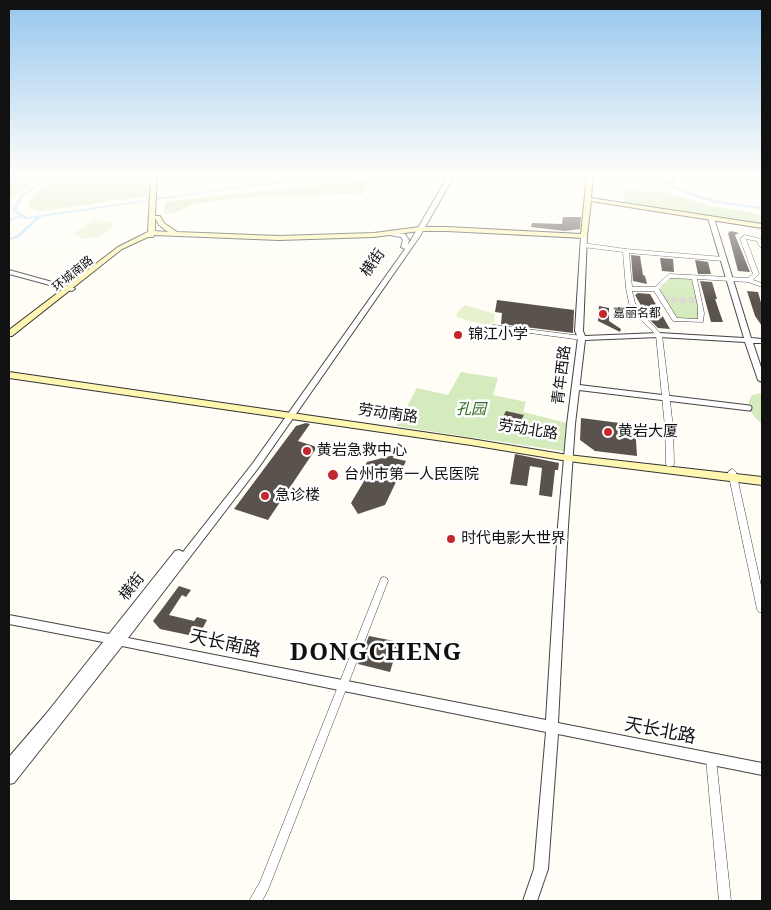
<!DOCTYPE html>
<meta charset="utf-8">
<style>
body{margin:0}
#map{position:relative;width:771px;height:910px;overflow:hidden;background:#fffdf5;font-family:"Noto Serif",serif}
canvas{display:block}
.frame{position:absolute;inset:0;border:10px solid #111;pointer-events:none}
</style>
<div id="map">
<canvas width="771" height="910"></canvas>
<div class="frame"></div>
</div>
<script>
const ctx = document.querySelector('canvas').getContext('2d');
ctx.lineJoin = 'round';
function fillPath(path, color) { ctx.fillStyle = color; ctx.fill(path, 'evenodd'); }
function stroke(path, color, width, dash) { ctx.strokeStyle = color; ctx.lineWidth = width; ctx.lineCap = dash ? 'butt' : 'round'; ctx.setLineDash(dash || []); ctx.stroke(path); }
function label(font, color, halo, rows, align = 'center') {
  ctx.font = font + ' "Noto Serif","Noto Sans SC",serif'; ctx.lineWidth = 5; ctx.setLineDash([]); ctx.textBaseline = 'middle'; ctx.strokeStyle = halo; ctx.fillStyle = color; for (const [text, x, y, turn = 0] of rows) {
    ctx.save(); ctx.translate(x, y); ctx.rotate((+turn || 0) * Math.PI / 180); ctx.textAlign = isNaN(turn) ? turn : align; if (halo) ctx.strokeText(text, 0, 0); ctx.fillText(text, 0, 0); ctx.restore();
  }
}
fillPath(new Path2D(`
 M29,175H42L9,200V188Z
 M60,175H146L148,196L40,211L31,208L29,201L44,186Z
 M407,175H452L444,180L370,183L362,195L328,193L319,196C279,195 241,197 202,203C188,205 179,213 164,214L165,202Z
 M626,187L647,192L661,191L707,205L762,215V224L624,202Z
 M671,277L693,279C693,289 701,313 698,319L676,318C669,309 667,298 659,290Z
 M461,372L498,378L493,395L526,402L523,412L571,424L569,452L396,426L417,388L448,395Z
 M762,393V424C753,416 744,407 752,395Z`), '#d5ebbd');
fillPath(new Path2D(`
 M95,219H99L97,222H111L113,225L111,228C101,235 87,245 76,234L70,236Z
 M465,305L495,314L494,323L485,325L456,317L457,313Z`), '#e6f2cf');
fillPath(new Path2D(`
 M50,175H54L23,197L16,210L27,217L247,185L349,175H359L357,176L247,187L41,217L18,238L9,240V238L16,236L36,218L26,219L22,217L9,221V219L20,216L12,210L20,195Z
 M653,175H657L670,183L673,175H677L673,185C701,199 731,203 762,207V209C732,206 699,202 672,187L669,188V186Z`), '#b9e0f7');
fillPath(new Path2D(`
 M563,217H581L580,229L565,231L531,227L532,223L562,224Z
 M731,231L739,233L735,235L750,272L738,271L728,233Z
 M631,255L640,256L643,275L645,276L647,284L633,281Z
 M660,258L673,259L674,272L662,271Z
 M695,260L708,262L711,274H698Z
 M700,281L712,282L717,299H715L723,322H711Z
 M747,291L758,292L762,306V326L755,316Z
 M638,293L650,294L670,329L658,328L648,318L635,295Z
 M497,300L574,310L573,333L501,324L502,313L495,312Z
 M599,306L609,308V321L621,329L620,332L598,321Z
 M506,411L524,415L517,428L499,424Z
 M581,418L635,425L637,456L595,451L580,440Z
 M306,423L310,424L298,441L317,447L268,520L234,509L296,426Z
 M515,454L559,463L558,470H555L552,497L539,495L542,468L530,466L527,486L510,484Z
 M394,455L393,458L406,461L385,505L358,514L351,503L367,476L363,469L367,462Z
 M179,586L191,590L186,597L182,595L169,615L194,621L197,617L207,620L198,637L160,629L153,621Z
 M369,636L399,642L390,672L358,664Z`), '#5a524d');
stroke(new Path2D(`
 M662,299L688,301L698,299
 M619,309L628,307`), '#dbdad3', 6, [6, 3]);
const pedestrian = new Path2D(`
 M575,387L749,408`);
const minor = new Path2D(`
 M23,175H28L9,187V184Z
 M745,235L761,239L762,241V248L760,247L757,241L746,239L759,274L753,280L762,283V287L748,282L697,279L704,313L703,322L673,321L654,291H632L635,303L640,312L662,335L673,427L674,464L673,466H667L666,464L665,427L656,335L638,317L632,309L629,303L626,288L623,252L583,247L580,245L583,243L626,249L723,257L726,259L723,261L629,253L632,287H655L669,274L748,278L753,274L740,239ZM670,278L692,279L698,307V319L677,318L659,289Z
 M494,325L582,336L585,338L582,340L492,328V326Z
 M732,469L736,472L762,590V613L759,612L757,609L728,472Z
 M384,577L387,578L388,581L268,890L262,901H249L260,882L285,819L380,581L381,578Z
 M711,754L715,755L716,759L731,901H719L706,759L707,755Z`);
const tertiary = new Path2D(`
 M447,175H453L454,176L420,236L259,467L128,638L546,720L558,526L567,424L578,338L575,331L581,236L584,234L587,236L583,331L585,336L659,333L744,338L708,218L711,216L714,218L751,338L762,339V343H753L762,370V382L758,380L745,342L659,337L585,340L575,424L568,526L558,723L762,763V775L558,734L548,869L537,901H523L534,869L546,732L122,646L14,783L9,784V757L46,714L103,642L9,624V615L109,634L175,551L179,550L183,552L253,463L405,249L401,247L403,240L401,237L384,234V232L405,234L409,240L408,245L448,176Z
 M9,270L74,288L75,289L72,291L9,274Z`);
const secondary = new Path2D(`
 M151,175H157L155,216H160L164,223L177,232L279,236L374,233L420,227H447L581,234L587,175H593L591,198L762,224V228L591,201L587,236L584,238L447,231H420L374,237L279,240L154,235L153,237H148L122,249L12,336H9V330L118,247L148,232ZM155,218L159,225L168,232L155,231Z
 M9,372L471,439L568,455L762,477V485L568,461L471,445L9,378Z`);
stroke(pedestrian, '#444', 7);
stroke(minor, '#444', 1);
stroke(tertiary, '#444', 2);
stroke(secondary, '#333', 2);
stroke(pedestrian, '#fff', 5);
fillPath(minor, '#fff');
fillPath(tertiary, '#fff');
fillPath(secondary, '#fff6b0');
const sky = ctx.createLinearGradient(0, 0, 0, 302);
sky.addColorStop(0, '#95c6ee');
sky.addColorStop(0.58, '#fffefa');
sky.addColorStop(1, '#fffefa00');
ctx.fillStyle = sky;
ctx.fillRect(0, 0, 771, 302);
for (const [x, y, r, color] of [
 [603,314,5,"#c4262e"],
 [458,335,5,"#c4262e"],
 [608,432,5,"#c4262e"],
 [307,451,5,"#c4262e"],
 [333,475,6,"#c4262e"],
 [265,496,5,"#c4262e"],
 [451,539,5,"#c4262e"]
]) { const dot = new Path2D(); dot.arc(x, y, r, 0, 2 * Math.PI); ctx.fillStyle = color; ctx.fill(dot); stroke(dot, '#fff', 2); }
label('12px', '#111', '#fff', [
 ["环城南路",73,274,-39]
]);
label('12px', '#111', '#fff', [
 ["嘉丽名都",613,314]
], 'left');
label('15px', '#111', '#fff', [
 ["横街",373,263,-55],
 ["青年西路",562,375,-83],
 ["劳动南路",388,414,8],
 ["劳动北路",528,430,9],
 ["横街",132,587,-51]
]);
label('15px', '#111', '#fff', [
 ["锦江小学",468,335],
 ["黄岩大厦",618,432],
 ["黄岩急救中心",317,451],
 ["台州市第一人民医院",344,475],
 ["急诊楼",275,496],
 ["时代电影大世界",461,539]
], 'left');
label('italic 15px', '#2f6b1f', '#fff', [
 ["孔园",471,410]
]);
label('18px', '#111', '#fff', [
 ["天长南路",225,644,12],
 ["天长北路",660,731,11]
]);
ctx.letterSpacing = '1px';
label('bold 24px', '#111', '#fff', [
 ["DONGCHENG",376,653]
]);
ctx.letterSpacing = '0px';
</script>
